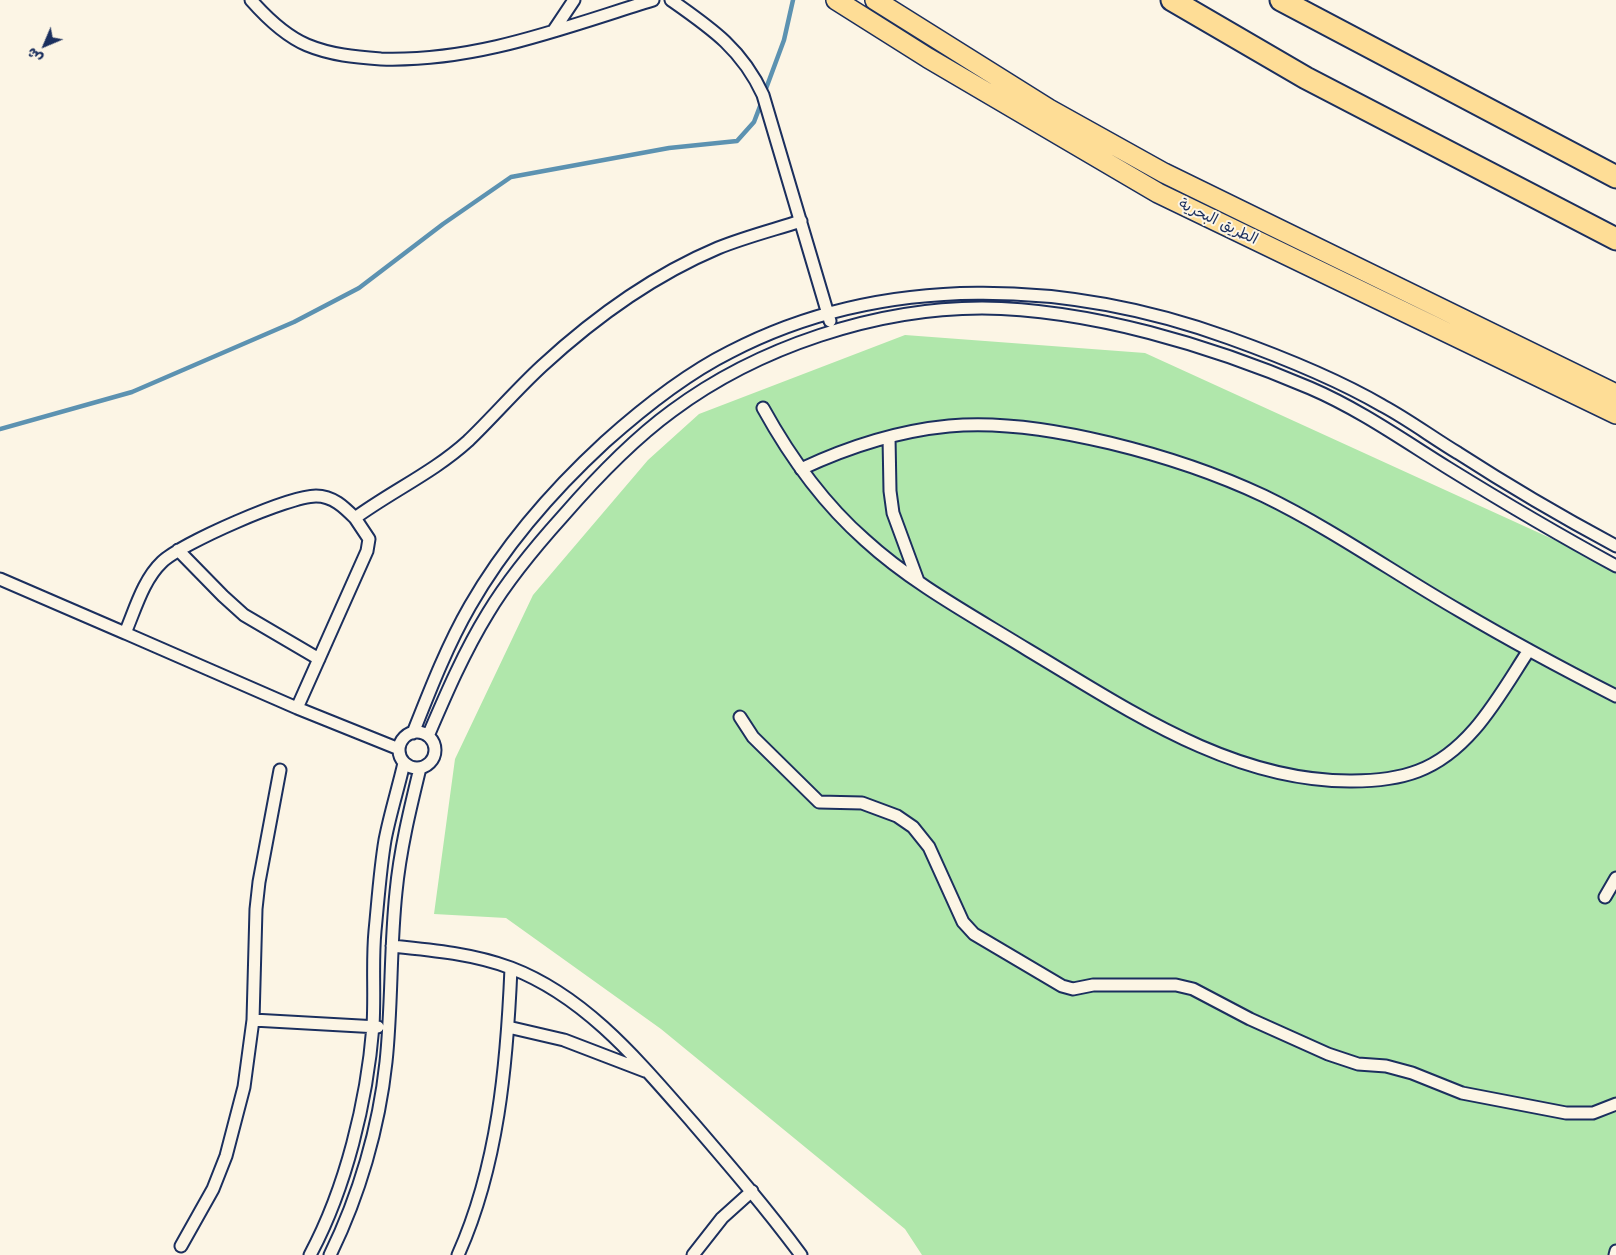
<!DOCTYPE html>
<meta charset="utf-8">
<style>
body{margin:0}
#map{position:relative;width:1616px;height:1255px;overflow:hidden;background:#fcf5e5;font-family:"Shantell Sans","Playpen Sans Arabic",sans-serif}
canvas{display:block}
.north{position:absolute;left:20px;top:20px;width:50px;height:50px;-webkit-text-stroke:4px #fcf5e5;paint-order:stroke;rotate:225deg;font-size:14px;font-weight:700;line-height:20px;text-align:center;color:#1b2f5e}
.north::after{content:'';display:block;margin:auto;width:18px;height:22px;background:#1b2f5e;clip-path:polygon(50% 0,100% 100%,50% 72%,0 100%)}
</style>
<div id="map">
<canvas width="1616" height="1255"></canvas>
<div class="north">ش</div>
</div>
<script>
const ctx = document.querySelector('canvas').getContext('2d');
ctx.lineJoin = 'round';
function fillPath(path, color) { ctx.fillStyle = color; ctx.fill(path, 'evenodd'); }
function stroke(path, color, width, dash) { ctx.strokeStyle = color; ctx.lineWidth = width; ctx.lineCap = dash ? 'butt' : 'round'; ctx.setLineDash(dash || []); ctx.stroke(path); }
function label(font, color, halo, rows, align = 'center') {
  ctx.font = font + ' "Shantell Sans","Playpen Sans Arabic",sans-serif'; ctx.lineWidth = 4; ctx.setLineDash([]); ctx.textBaseline = 'middle'; ctx.strokeStyle = halo; ctx.fillStyle = color; for (const [text, x, y, turn = 0] of rows) {
    ctx.save(); ctx.translate(x, y); ctx.rotate((+turn || 0) * Math.PI / 180); ctx.textAlign = isNaN(turn) ? turn : align; if (halo) ctx.strokeText(text, 0, 0); ctx.fillText(text, 0, 0); ctx.restore();
  }
}
fillPath(new Path2D(`
 M905,335L1145,353L1616,568V1255H922L905,1229L661,1029L506,918L434,914L455,759L533,595L648,460L699,414Z`), '#b0e7ab');
stroke(new Path2D(`
 M764,94L784,40L793,0
 M0,429L132,392L294,322L359,288L443,224L511,177L669,148L737,141L754,122L762,101`), '#5c92b1', 4.5);
const street = new Path2D(`
 M251,0C266,17 286,36 307,45C331,55 355,57 381,59C477,62 562,28 653,0
 M671,0C711,28 742,49 763,95L830,321
 M554,30L574,0
 M763,408C790,457 823,503 865,540C913,584 973,616 1028,650C1127,709 1232,782 1352,781C1374,781 1397,779 1418,771C1471,751 1500,694 1529,650
 M889,437L890,491L893,513L918,581
 M801,469C848,447 897,431 949,426C1041,417 1181,457 1264,496C1332,529 1394,573 1460,611C1511,641 1563,669 1616,696
 M178,550L223,596L244,615L319,659
 M0,579L125,633
 M297,708L367,551L369,539L355,518
 M740,717L753,737L819,802L862,803L897,816L913,827L929,847L963,922L974,934L1062,986L1073,989L1093,985H1176L1193,989L1250,1019L1328,1054L1358,1064L1386,1066L1412,1073L1462,1093L1566,1113H1593L1616,1104
 M399 750a18 18 0 1 1 36 0a18 18 0 1 1-36 0Z
 M413,733C430,690 447,646 470,606C505,545 554,489 605,442C643,408 684,375 730,352C884,272 1069,280 1229,338C1282,357 1335,378 1383,406C1409,420 1433,438 1458,453C1509,486 1562,517 1616,546
 M428,736C446,694 464,652 488,613C509,578 536,546 563,516C596,478 631,441 672,411C758,347 876,308 982,308C1090,309 1212,346 1310,388C1359,409 1403,440 1448,468C1503,502 1559,535 1616,566
 M399,749L297,708L125,633C135,610 143,580 162,562C182,543 289,496 316,496C333,496 344,507 355,518C392,491 434,472 468,441C493,417 516,390 542,366C593,319 654,275 718,248C745,237 773,230 801,221
 M1605,897L1616,878
 M392,946C432,950 474,954 511,968C587,997 641,1064 693,1123C730,1166 767,1209 801,1255
 M253,1020L378,1027
 M508,1027L564,1040L645,1071
 M181,1246L213,1189L226,1156L244,1087L253,1020L256,909L259,882L280,770
 M310,1255C346,1188 367,1101 373,1026C375,994 372,962 375,931C378,901 380,870 385,840C390,814 398,789 404,763
 M330,1255C359,1196 379,1128 386,1062C392,1006 390,948 396,892C400,850 410,809 420,768
 M458,1255C498,1166 507,1064 511,968
 M693,1255L722,1218L752,1191
 M1615,1255L1616,1251`);
const primary = new Path2D(`
 M836,0L928,58L1158,193L1616,414
 M875,0L1049,109L1164,173L1616,394`);
const highway = new Path2D(`
 M1172,0L1306,78L1616,239
 M1281,0L1616,177`);
stroke(street, '#1b2f5e', 15);
stroke(primary, '#1b2f5e', 22);
stroke(highway, '#1b2f5e', 25);
stroke(street, '#fcf5e5', 11);
stroke(primary, '#fedd96', 19);
stroke(highway, '#fedd96', 21);
label('15px', '#1b2f5e', '#fcf5e5', [
 ["الطريق البحرية",1218,222,26]
]);
</script>
